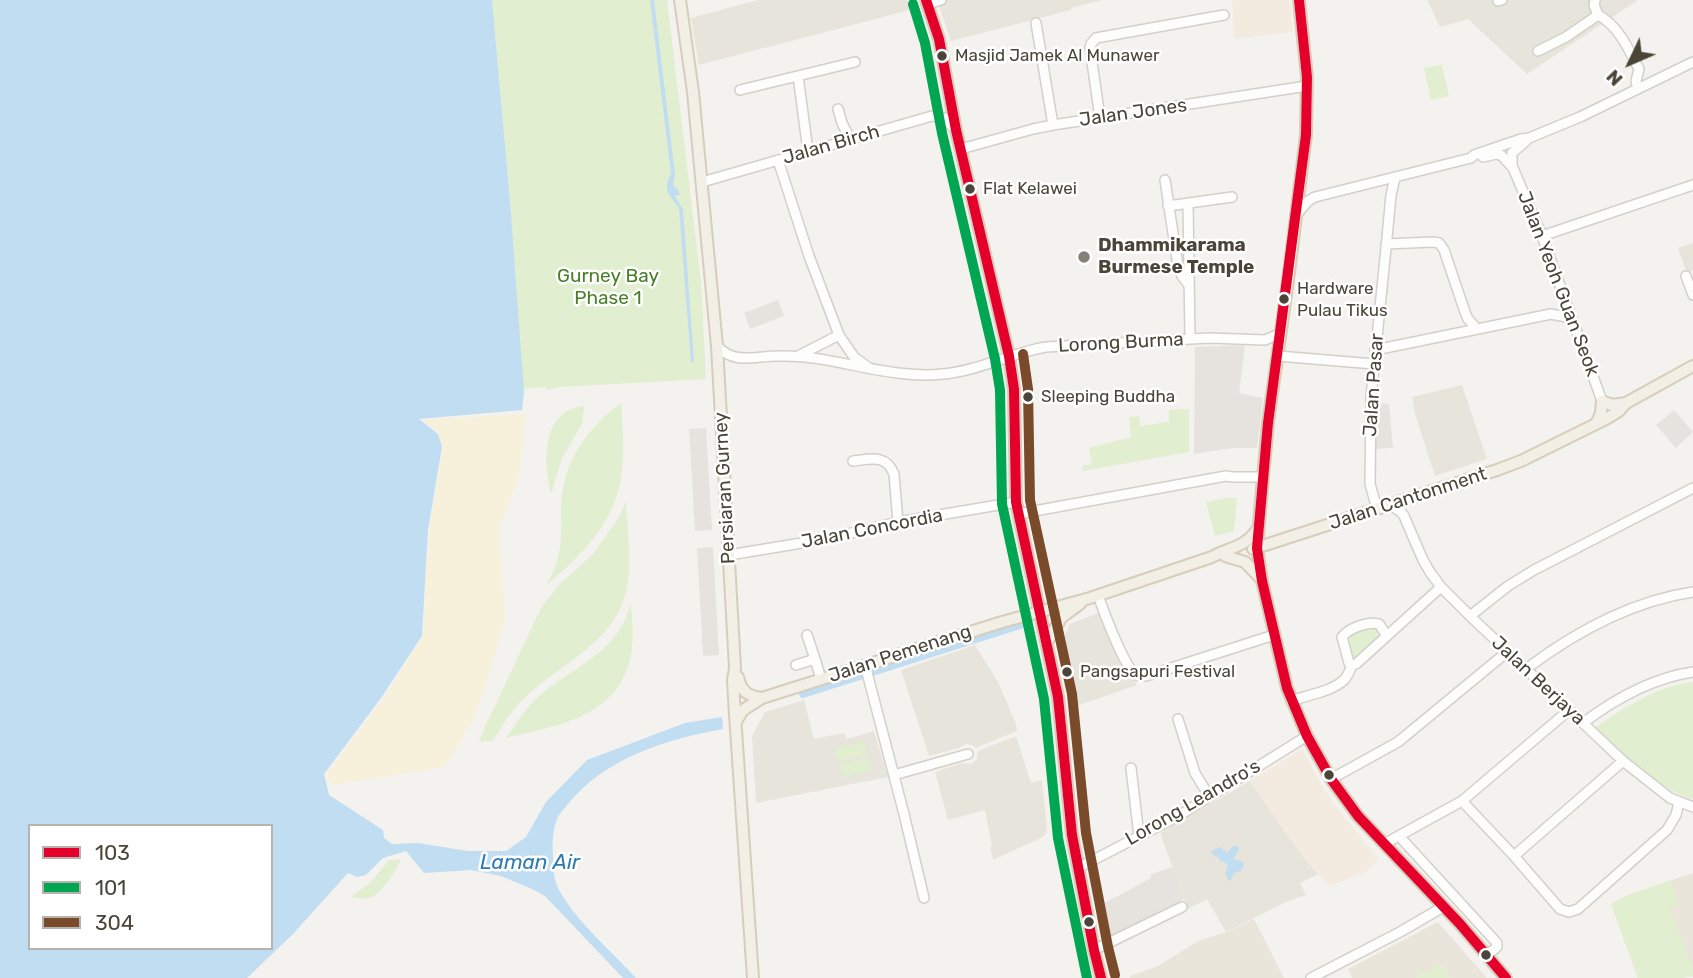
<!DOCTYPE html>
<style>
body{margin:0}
#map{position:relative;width:1693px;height:978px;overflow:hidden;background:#f4f2ee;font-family:Rubik,sans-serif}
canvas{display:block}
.legend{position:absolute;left:28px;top:824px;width:245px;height:126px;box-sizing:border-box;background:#fff;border:2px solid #b7b4b0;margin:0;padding:9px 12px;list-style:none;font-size:21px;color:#4b4439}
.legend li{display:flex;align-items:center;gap:14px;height:35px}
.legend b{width:35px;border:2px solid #b7b4b0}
.north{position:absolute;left:1595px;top:28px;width:70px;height:70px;-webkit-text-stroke:5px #fff;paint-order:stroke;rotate:226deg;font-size:19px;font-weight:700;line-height:28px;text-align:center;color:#4b4439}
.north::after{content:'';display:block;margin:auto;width:24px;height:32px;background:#4b4439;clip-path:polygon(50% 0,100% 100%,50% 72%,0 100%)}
</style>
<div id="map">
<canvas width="1693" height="978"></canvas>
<ul class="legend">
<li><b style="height:9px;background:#e4002b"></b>103</li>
<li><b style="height:9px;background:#00a651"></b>101</li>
<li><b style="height:9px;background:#7a4b2a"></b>304</li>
</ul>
<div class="north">N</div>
</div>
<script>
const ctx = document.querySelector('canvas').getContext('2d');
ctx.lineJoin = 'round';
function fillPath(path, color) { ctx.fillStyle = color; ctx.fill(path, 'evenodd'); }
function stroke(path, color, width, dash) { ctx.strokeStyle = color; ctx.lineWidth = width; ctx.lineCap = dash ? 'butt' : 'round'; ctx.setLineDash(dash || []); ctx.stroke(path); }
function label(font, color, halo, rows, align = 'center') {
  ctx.font = font + ' Rubik,sans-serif'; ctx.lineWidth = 5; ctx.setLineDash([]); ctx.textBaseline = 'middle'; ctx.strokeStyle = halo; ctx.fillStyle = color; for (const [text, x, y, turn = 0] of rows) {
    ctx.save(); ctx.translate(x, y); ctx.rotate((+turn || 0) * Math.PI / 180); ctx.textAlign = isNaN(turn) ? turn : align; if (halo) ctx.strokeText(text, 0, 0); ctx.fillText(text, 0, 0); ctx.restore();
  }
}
fillPath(new Path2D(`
 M758,0H907L910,10L699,65L691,18Z
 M937,0H1103L1071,8V10L951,41Z
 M1427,0H1638L1527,74L1468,19L1440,27Z
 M1693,243V270L1687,273L1678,248Z
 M1462,385L1487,459L1435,476L1415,414L1412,397Z
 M1101,612L1114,644L1137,685L1074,707L1065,636L1070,624Z
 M975,645L998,682L1016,724L1017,731L976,748L972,745L966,744L959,748L929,756L901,670Z
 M804,700L814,739L844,733L847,739L874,731L888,777L756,803L752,736L765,712Z
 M1016,736L1031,783L1042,780L1047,832L1043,837L993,860L990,847L992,846L985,810L948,820L935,772L962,763L971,764L977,759L978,751Z
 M1250,781L1300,853L1318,874L1300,883L1306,895L1288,901L1226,932L1207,899L1188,909L1160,833Z`), '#e7e4dc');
fillPath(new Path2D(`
 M1232,0H1290L1293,32L1234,39Z
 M1302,749L1323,788L1340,812L1379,859L1364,873L1329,886L1300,853L1250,781Z`), '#f3ebdf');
fillPath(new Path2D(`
 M1693,873V976L1682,978H1638L1611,904L1626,896Z
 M1254,919L1284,978H1130V976L1158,966L1198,941L1226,932Z
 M1438,922L1487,978H1352L1348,969Z`), '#eae5da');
fillPath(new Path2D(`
 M492,0H667L701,283L706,379L558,387L547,390L546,387L523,389L510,200Z
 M1442,65L1449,96L1431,100L1424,68Z
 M621,403C622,421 624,440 623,458C621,517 587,550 546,586C555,569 561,553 561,534C562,522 560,509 562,496C566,457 590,426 621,403Z
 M584,406L582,424L562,458L551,494C544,462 540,411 584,406Z
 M1189,409V452L1083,471L1082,466L1092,464L1089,448L1131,437L1129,417L1139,416L1140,426L1169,422V410Z
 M1227,498H1237L1234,531L1215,536L1206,502Z
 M626,502C627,531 633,563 626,592C614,641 566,661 532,691C515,705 504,722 493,741L479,742L485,727L542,606L560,584L593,554L616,522Z
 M631,603C632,623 635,644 629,663C613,719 554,726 506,738C515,725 524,710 536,699C562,674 601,660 620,629C625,621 628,612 631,603Z
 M1371,625L1376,626L1382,636L1354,660L1351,659L1346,636Z
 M1693,682V799C1685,798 1679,794 1673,791C1642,774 1620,752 1596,727C1625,707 1657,686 1693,682Z
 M863,741L867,754L839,762L835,749Z
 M868,757L871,770L843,778L839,765Z
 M401,859C396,871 382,894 369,898C364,899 356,898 351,897L370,883L389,860Z
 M1671,880L1679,905L1670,909L1693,968V976L1682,978H1638L1611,904L1626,896Z
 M1441,964L1451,978H1414Z`), '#e1eecf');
fillPath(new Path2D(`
 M526,414L518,481L499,529L505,620L488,678L471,724L444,767L332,785L326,775L383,699L423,636L429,532L443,447L439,433L422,420Z`), '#f7f0da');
fillPath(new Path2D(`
 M778,300L784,316L750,329L744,313Z
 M1245,345L1239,393L1263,398L1257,448H1233L1194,454L1195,347Z
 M1376,403L1389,404L1393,448L1374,449Z
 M1674,410L1693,432L1676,448L1656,425Z
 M706,428L712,530L695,531L689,429Z
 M713,547L719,655L703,656L697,548Z
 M1173,867L1184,899L1107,939L1099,906L1151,878V874Z`), '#e6e3df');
fillPath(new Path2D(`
 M0,0H492L510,200L524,393L522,410L419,419L438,434L442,447L428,530L422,636L381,698L324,774L329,795L383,830L384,838L392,844L418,843L468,851H506L526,837L546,802L587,760L685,723L722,717L723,729C667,739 605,758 568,804C565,808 560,813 558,817C553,827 552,842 553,853C553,866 553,879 559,890C577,922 611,951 636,978H623L545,896L532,889L501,876L471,870L424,873L406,851L383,858L366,875L357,877L348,873L292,935L247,978H0ZM30,826H271V948H30Z
 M650,0H654L675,175L673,186L678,190L680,195H675V196L683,210L694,362H691L679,208C669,193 662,192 671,174Z
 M1233,846H1237L1239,850L1234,857V859L1243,862L1244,866L1241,871L1234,873L1230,882L1225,874C1230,863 1228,864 1219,860V855L1216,858L1211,851L1220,847L1227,853Z`), '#c0ddf1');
stroke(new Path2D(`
 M803,694L1020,625`), '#c0ddf1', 8);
const minor = new Path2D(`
 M1595,0L1594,5L1598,15
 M1498,1L1502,0
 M927,4L941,0
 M1598,15C1618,25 1629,50 1639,69L1636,81L1638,89
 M1036,23L1053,125
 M1538,51L1566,37L1598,15
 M798,76L808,151
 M740,90L855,62
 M838,109L842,123L850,139
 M1100,118L1090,48L1091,44L1096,38L1224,15
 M961,149L1033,129L1053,125L1307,86
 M1483,157L1496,154L1501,155L1513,168L1542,236L1602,401
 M778,160L809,256L839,335L854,357L869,368
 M1512,166V153L1526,141
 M1165,180L1178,266L1182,276L1188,284
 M702,182L932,116L944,118L955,129
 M1188,203L1190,339
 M1168,206L1232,197
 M1297,214L1308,201L1315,197L1471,158L1474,155L1521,139L1529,138L1580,117L1693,62
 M1542,236L1693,185
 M1386,244L1433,242L1439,243L1444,250L1465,312L1468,319L1477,329
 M1686,276L1693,295
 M717,346C735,365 754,356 778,356C832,354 886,380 943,374C978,371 1011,353 1046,347L1209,338L1265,340L1281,333
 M1375,350L1551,314L1571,318
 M798,356L839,335
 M1278,356L1374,364
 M853,461C871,459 886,454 894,474L898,522
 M1390,505L1401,512L1404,516L1423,560L1430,572L1441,587L1470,616L1623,761L1670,798L1693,807
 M1377,509L1370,484L1371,397L1386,248L1391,195L1395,178
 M1018,514L1226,476L1232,477H1263
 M729,555L826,539L898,522L1016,502
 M1098,595C1103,610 1124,666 1135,674C1139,677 1141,676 1146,676L1274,635
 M1470,616L1508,586L1534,570L1693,488
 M807,635L815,659
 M796,665L815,659L821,679
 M865,665L904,814L924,898
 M1352,665L1356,664L1441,587
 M1352,665L1349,663L1342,637C1349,628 1368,621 1379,624L1387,636
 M1526,669C1574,633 1632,601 1693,592
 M1291,701C1307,695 1331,692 1344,680C1348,676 1350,670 1352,665
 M1178,719L1195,773L1209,796
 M1583,723C1615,699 1652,678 1693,672
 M1131,768L1139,836
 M894,775L968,754
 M1331,779L1398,742L1507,652
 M1462,801L1514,856L1560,909L1569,912L1578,909L1667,830L1676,815L1679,802
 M1399,836L1497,943V947L1487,955
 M1384,844L1462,801L1568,711
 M1514,856L1623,761
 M1078,868L1180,815L1307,736
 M1094,950L1182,907
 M1311,978L1400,932L1443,907`);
const major = new Path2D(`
 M680,0L693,92L717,346L735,668L733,680L735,715L753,978
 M926,0L939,39L956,130L1009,356L1014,389L1016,502L1058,697L1072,835L1094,950L1101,978
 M1299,0L1307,77L1306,135L1289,273L1268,423L1263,477L1257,548L1262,581L1287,688L1307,736L1331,779L1358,816L1460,924L1506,978
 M1597,422L1601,413L1602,401L1612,405L1626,403L1693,366
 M1253,549L1497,470L1521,461L1606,419L1619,411L1626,403
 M1225,556L1245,562L1261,579
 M1047,642L1062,617L1081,603
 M738,677C741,691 747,696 762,698
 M737,720L743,710L762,698L1002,622L1090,598L1212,557C1230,547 1244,548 1257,530`);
stroke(minor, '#d2d0cb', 12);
stroke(major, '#d6cebb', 14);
stroke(minor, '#fdfdfc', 9);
stroke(major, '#f2efe6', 10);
stroke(new Path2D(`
 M926,0L939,39L956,130L1009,356L1014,389L1016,502L1058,697L1072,835L1094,950L1101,978
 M1299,0L1307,77L1306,135L1268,423L1257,548L1262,581L1287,688L1307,736L1331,779L1358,816L1460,924L1506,978`), '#e4002b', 10);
stroke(new Path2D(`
 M913,4L925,43L942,133L995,359L1000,390L1002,504L1044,699L1058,838L1087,978`), '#00a651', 10);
stroke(new Path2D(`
 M1023,354L1028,389L1030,500L1072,694L1086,833L1108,947L1115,975`), '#7a4b2a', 10);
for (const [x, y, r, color] of [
 [942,56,6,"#4b4439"],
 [970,189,6,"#4b4439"],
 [1084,257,7,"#868178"],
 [1284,299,6,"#4b4439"],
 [1028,397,6,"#4b4439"],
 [1067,672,6,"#4b4439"],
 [1329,775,6,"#4b4439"],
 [1089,922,6,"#4b4439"],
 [1486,955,6,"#4b4439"]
]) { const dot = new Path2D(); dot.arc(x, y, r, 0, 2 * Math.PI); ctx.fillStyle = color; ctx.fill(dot); stroke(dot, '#fff', 2.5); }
label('17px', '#4b4439', '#fff', [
 ["Masjid Jamek Al Munawer",955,56],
 ["Flat Kelawei",983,189],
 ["Hardware",1297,289],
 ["Pulau Tikus",1297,311],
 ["Sleeping Buddha",1041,397],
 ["Pangsapuri Festival",1080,672]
], 'left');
label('19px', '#4b4439', '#fff', [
 ["Jalan Jones",1133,113,-8],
 ["Jalan Birch",831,145,-16],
 ["Jalan Yeoh Guan Seok",1558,284,69],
 ["Lorong Burma",1121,343,-3],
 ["Jalan Pasar",1374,385,-86],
 ["Persiaran Gurney",725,488,-93],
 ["Jalan Cantonment",1408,499,-18],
 ["Jalan Concordia",872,529,-11],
 ["Jalan Pemenang",900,654,-18],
 ["Jalan Berjaya",1538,681,43],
 ["Lorong Leandro's",1193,803,-30]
]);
label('bold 19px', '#4b4439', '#fff', [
 ["Dhammikarama",1098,246],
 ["Burmese Temple",1098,268]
], 'left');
label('19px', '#4a7f2a', '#fff', [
 ["Gurney Bay",608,277],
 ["Phase 1",608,299]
]);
label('italic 21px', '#2e7ab2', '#fff', [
 ["Laman Air",530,863]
]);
</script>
